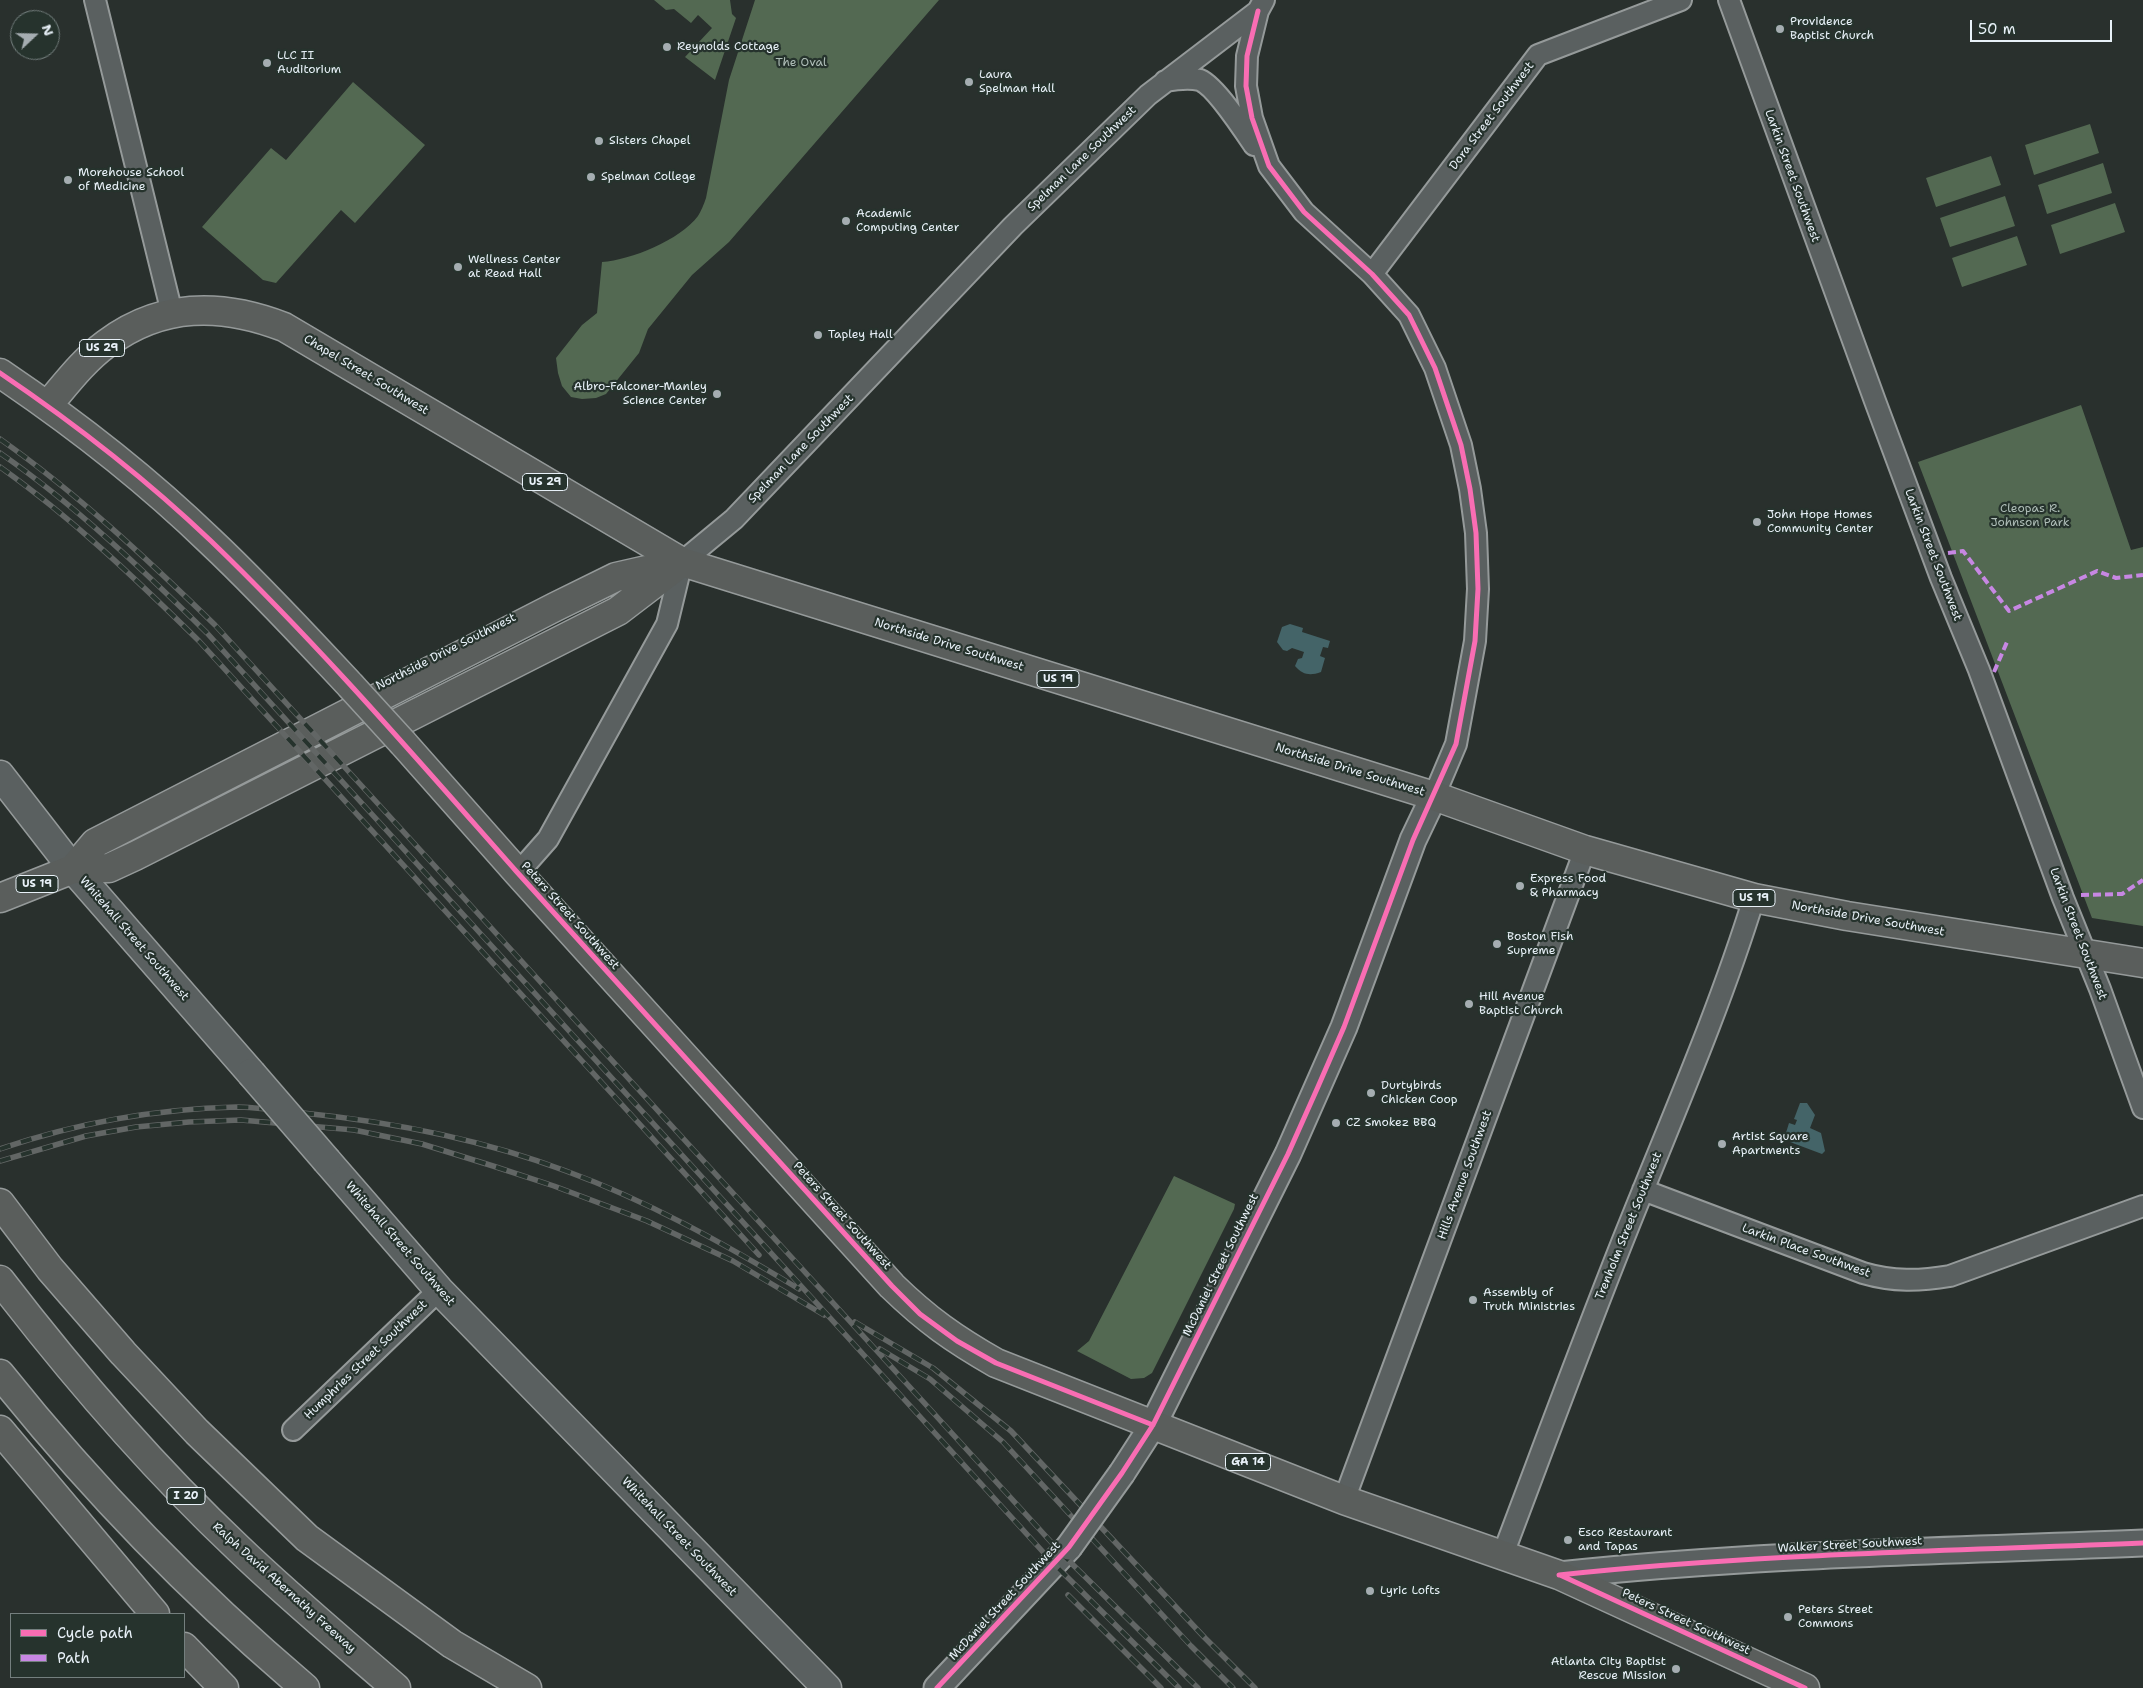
<!DOCTYPE html>
<style>
body{margin:0}
#map{position:relative;width:2143px;height:1688px;overflow:hidden;background:#29302d;font-family:"Shantell Sans",sans-serif}
canvas{display:block}
.legend{position:absolute;left:10px;top:1613px;width:175px;height:65px;box-sizing:border-box;background:#26332d;border:1px solid #747f7e;margin:0;padding:6px 9px;list-style:none;font-size:15px;color:#e8f1f8}
.legend li{display:flex;align-items:center;gap:10px;height:25px}
.legend b{width:25px;border:1px solid #747f7e}
.north{position:absolute;left:10px;top:10px;width:50px;height:50px;box-sizing:border-box;background:#26332d;border:1px solid #747f7e;border-radius:50%;rotate:69deg;font-size:14px;font-weight:700;line-height:20px;text-align:center;color:#e8f1f8}
.north::after{content:'';display:block;margin:auto;width:18px;height:22px;background:#a5adb1;clip-path:polygon(50% 0,100% 100%,50% 72%,0 100%)}
.scale{position:absolute;left:1970px;top:20px;width:142px;height:22px;box-sizing:border-box;border:2px solid #e8f1f8;border-top:0;padding-left:6px;font-size:15px;line-height:18px;white-space:nowrap;color:#e8f1f8;-webkit-text-stroke:4px #26332d;paint-order:stroke}
</style>
<div id="map">
<canvas width="2143" height="1688"></canvas>
<ul class="legend">
<li><b style="height:6px;background:#f96db3"></b>Cycle path</li>
<li><b style="height:6px;background:#c787e3"></b>Path</li>
</ul>
<div class="north">N</div>
<div class="scale">50 m</div>
</div>
<script>
const ctx = document.querySelector('canvas').getContext('2d');
ctx.lineJoin = 'round';
function fillPath(path, color) { ctx.fillStyle = color; ctx.fill(path, 'evenodd'); }
function stroke(path, color, width, dash) { ctx.strokeStyle = color; ctx.lineWidth = width; ctx.lineCap = dash ? 'butt' : 'round'; ctx.setLineDash(dash || []); ctx.stroke(path); }
function label(font, color, halo, rows, align = 'center') {
  ctx.font = font + ' "Shantell Sans",sans-serif'; ctx.lineWidth = 4.5; ctx.setLineDash([]); ctx.textBaseline = 'middle'; ctx.strokeStyle = halo; ctx.fillStyle = color; for (const [text, x, y, turn = 0] of rows) {
    ctx.save(); ctx.translate(x, y); ctx.rotate((+turn || 0) * Math.PI / 180); ctx.textAlign = isNaN(turn) ? turn : align; if (halo) ctx.strokeText(text, 0, 0); ctx.fillText(text, 0, 0); ctx.restore();
  }
}
fillPath(new Path2D(`
 M654,0H730L732,14L736,18L715,80L685,57L712,28L698,15L691,23L674,9L666,10Z
 M755,0H939L729,242L692,275L648,329L639,353L606,394L596,398L582,399L571,397L562,386L558,373L556,358L582,325L597,313L602,262C631,260 680,240 698,216C701,211 704,204 706,198L729,80Z
 M353,82L425,145L355,223L341,210L276,283L263,280L202,227L271,148L286,160Z
 M2090,124L2099,153L2034,175L2025,145Z
 M1991,156L2001,185L1936,207L1926,178Z
 M2103,163L2112,193L2047,214L2038,185Z
 M2005,196L2015,226L1950,247L1940,218Z
 M2115,203L2125,232L2060,254L2051,225Z
 M2017,236L2027,265L1962,287L1952,258Z
 M2081,405L2131,550L2143,547V926L2092,918L1918,462Z
 M1174,1176L1235,1204L1234,1209L1152,1373L1144,1378L1131,1379L1077,1351L1089,1341Z`), '#536952');
fillPath(new Path2D(`
 M1290,624L1303,628L1302,632L1330,641L1328,648L1323,647L1320,656L1325,658L1321,672C1310,676 1303,675 1295,666L1298,659L1302,658L1304,652L1292,648L1287,651L1283,650L1277,642L1282,627Z
 M1800,1103H1807L1815,1115L1810,1128L1821,1133L1825,1151L1822,1154L1790,1142L1791,1138L1785,1136L1789,1123L1795,1125L1797,1120L1794,1119Z`), '#446468');
const minor = new Path2D(`
 M95,0L172,313
 M1729,0L1875,401L1941,578L1979,670L2063,898L2100,989L2143,1108
 M1258,11L1247,56L1246,86L1252,118L1269,166L1304,212L1372,274L1409,315L1435,368L1461,445L1470,489L1476,533L1478,589L1475,641L1456,744L1434,796
 M1165,81C1176,79 1188,77 1200,80C1215,86 1244,130 1254,145
 M1372,274L1538,55L1681,0
 M518,873L548,839L667,624L682,562L734,519L1013,226L1148,95L1258,11L1264,0
 M1643,1190L1863,1273C1893,1282 1920,1281 1950,1276L2143,1206
 M293,1430L439,1290
 M1344,1500L1585,850
 M1503,1554C1544,1446 1584,1337 1627,1230C1671,1120 1719,1011 1754,898`);
const tertiary = new Path2D(`
 M1122,1473L1153,1425L1288,1154L1344,1027L1413,840L1434,796
 M1559,1575C1753,1554 1948,1551 2143,1543
 M937,1688L1069,1547`);
const secondary = new Path2D(`
 M0,775L73,869L251,1073
 M327,1161L439,1290L827,1688`);
const primary = new Path2D(`
 M0,373C74,423 146,479 210,541C259,587 304,636 350,685
 M48,405C66,384 83,361 106,344C162,302 222,303 284,327L682,562
 M403,743L518,873L892,1286C927,1320 954,1339 996,1363L1344,1500L1559,1575L1805,1688
 M73,869L95,843L555,607L616,577L682,562L1434,796L1585,850L1754,898L1847,916L2143,963
 M0,898L73,869L109,868L135,856L618,611L677,566`);
const motorway = new Path2D(`
 M0,1203L50,1269L123,1353L197,1432L307,1538L452,1644L527,1688
 M0,1280C73,1375 151,1466 238,1548C289,1597 343,1642 396,1688
 M0,1374C91,1488 194,1594 305,1688
 M0,1430L155,1614
 M184,1647L224,1688`);
stroke(minor, '#959a9a', 24);
stroke(tertiary, '#959a9a', 29);
stroke(secondary, '#959a9a', 31);
stroke(primary, '#959a9a', 31);
stroke(motorway, '#959a9a', 31);
stroke(minor, '#5a6060', 20);
stroke(tertiary, '#5a6060', 25);
stroke(secondary, '#5a6060', 28);
stroke(primary, '#5a5e5c', 28);
stroke(motorway, '#5a5e5c', 28);
const rail = new Path2D(`
 M0,439C78,494 147,559 215,625L1062,1554L1198,1688
 M0,453C75,505 142,569 207,633L1054,1564L1179,1688
 M0,467C72,518 136,579 199,641L759,1255
 M0,1149C76,1123 155,1109 236,1107C258,1107 281,1111 303,1113C393,1122 481,1139 566,1171C648,1201 725,1244 799,1289
 M0,1161L86,1136L136,1127L189,1122L241,1120L354,1130L422,1144L493,1166L554,1186L647,1221L733,1261L824,1315
 M855,1322L933,1368L1011,1431L1205,1638L1255,1688
 M880,1349L930,1379L1003,1442L1191,1646L1233,1688
 M1068,1595L1161,1688`);
stroke(rail, '#626665', 5.5);
stroke(rail, '#26332d', 4, [11]);
const tertiaryBridge = new Path2D(`
 M1069,1547L1122,1473`);
const secondaryBridge = new Path2D(`
 M251,1073L327,1161`);
const primaryBridge = new Path2D(`
 M350,685L403,743`);
stroke(tertiaryBridge, '#959a9a', 29, []);
stroke(secondaryBridge, '#959a9a', 31, []);
stroke(primaryBridge, '#959a9a', 31, []);
stroke(tertiaryBridge, '#5a6060', 25);
stroke(secondaryBridge, '#5a6060', 28);
stroke(primaryBridge, '#5a5e5c', 28);
stroke(new Path2D(`
 M1948,553L1963,551L2009,611L2097,571L2116,578L2143,575
 M1994,672L2007,642
 M2081,895L2122,894L2143,880`), '#c787e3', 4, [8, 4]);
stroke(new Path2D(`
 M0,373C74,423 146,479 211,541C319,645 417,759 516,871C641,1010 767,1147 892,1286L920,1314L957,1341L996,1363L1153,1425
 M1559,1575C1753,1554 1948,1551 2143,1543
 M1560,1575L1805,1688
 M937,1688L1069,1547L1122,1473L1153,1425L1288,1154L1317,1089L1344,1027L1413,840L1456,744L1475,641L1478,589L1476,533L1470,489L1461,445L1435,368L1409,315L1372,274L1304,212L1269,166L1252,118L1246,86L1247,56L1258,11`), '#f96db3', 5);
for (const [x, y, r, color] of [
 [1780,29,5,"#a5adb1"],
 [667,47,5,"#a5adb1"],
 [267,63,5,"#a5adb1"],
 [969,82,5,"#a5adb1"],
 [599,141,5,"#a5adb1"],
 [591,177,5,"#a5adb1"],
 [68,180,5,"#a5adb1"],
 [846,221,5,"#a5adb1"],
 [458,267,5,"#a5adb1"],
 [818,335,5,"#a5adb1"],
 [717,394,5,"#a5adb1"],
 [1757,522,5,"#a5adb1"],
 [1520,886,5,"#a5adb1"],
 [1497,944,5,"#a5adb1"],
 [1469,1004,5,"#a5adb1"],
 [1371,1093,5,"#a5adb1"],
 [1336,1123,5,"#a5adb1"],
 [1722,1144,5,"#a5adb1"],
 [1473,1300,5,"#a5adb1"],
 [1568,1540,5,"#a5adb1"],
 [1370,1591,5,"#a5adb1"],
 [1788,1617,5,"#a5adb1"],
 [1676,1669,5,"#a5adb1"]
]) { const dot = new Path2D(); dot.arc(x, y, r, 0, 2 * Math.PI); ctx.fillStyle = color; ctx.fill(dot); stroke(dot, '#26332d', 2); }
for (const [x, y, w] of [
 [102,348,45],
 [545,482,45],
 [1058,679,42],
 [37,884,42],
 [1754,898,42],
 [1248,1462,45],
 [186,1496,38]
]) { const box = new Path2D(); box.roundRect(x - w / 2, y - 8.5, w, 17, 4); ctx.fillStyle = '#26332d'; ctx.fill(box); stroke(box, '#e8f1f8', 1); }
label('bold 11px', '#e8f1f8', null, [
 ["US 29",102,348],
 ["US 29",545,482],
 ["US 19",1058,679],
 ["US 19",37,884],
 ["US 19",1754,898],
 ["GA 14",1248,1462],
 ["I 20",186,1496]
]);
label('12px', '#e8f1f8', '#26332d', [
 ["Providence",1790,22],
 ["Baptist Church",1790,36],
 ["Reynolds Cottage",677,47],
 ["LLC II",277,56],
 ["Auditorium",277,70],
 ["Laura",979,75],
 ["Spelman Hall",979,89],
 ["Sisters Chapel",609,141],
 ["Morehouse School",78,173],
 ["of Medicine",78,187],
 ["Spelman College",601,177],
 ["Academic",856,214],
 ["Computing Center",856,228],
 ["Wellness Center",468,260],
 ["at Read Hall",468,274],
 ["Tapley Hall",828,335],
 ["Albro-Falconer-Manley",707,387,"right"],
 ["Science Center",707,401,"right"],
 ["John Hope Homes",1767,515],
 ["Community Center",1767,529],
 ["Express Food",1530,879],
 ["& Pharmacy",1530,893],
 ["Boston Fish",1507,937],
 ["Supreme",1507,951],
 ["Hill Avenue",1479,997],
 ["Baptist Church",1479,1011],
 ["Durtybirds",1381,1086],
 ["Chicken Coop",1381,1100],
 ["CZ Smokez BBQ",1346,1123],
 ["Artist Square",1732,1137],
 ["Apartments",1732,1151],
 ["Assembly of",1483,1293],
 ["Truth Ministries",1483,1307],
 ["Esco Restaurant",1578,1533],
 ["and Tapas",1578,1547],
 ["Lyric Lofts",1380,1591],
 ["Peters Street",1798,1610],
 ["Commons",1798,1624],
 ["Atlanta City Baptist",1666,1662,"right"],
 ["Rescue Mission",1666,1676,"right"]
], 'left');
label('12px', '#afbeb8', '#26332d', [
 ["The Oval",801,63],
 ["Cleopas R.",2030,509],
 ["Johnson Park",2030,523]
]);
label('12px', '#e8f1f8', '#26332d', [
 ["Dora Street Southwest",1492,116,-53],
 ["Spelman Lane Southwest",1082,159,-44],
 ["Larkin Street Southwest",1792,176,70],
 ["Chapel Street Southwest",366,375,31],
 ["Spelman Lane Southwest",801,449,-46],
 ["Larkin Street Southwest",1933,555,69],
 ["Northside Drive Southwest",949,645,17],
 ["Northside Drive Southwest",446,652,-27],
 ["Northside Drive Southwest",1350,770,17],
 ["Peters Street Southwest",570,916,48],
 ["Northside Drive Southwest",1868,919,10],
 ["Larkin Street Southwest",2078,934,69],
 ["Whitehall Street Southwest",134,939,49],
 ["Hills Avenue Southwest",1465,1175,-70],
 ["Peters Street Southwest",842,1216,48],
 ["Trenholm Street Southwest",1629,1226,-68],
 ["Whitehall Street Southwest",400,1244,49],
 ["Larkin Place Southwest",1806,1251,20],
 ["McDaniel Street Southwest",1221,1265,-64],
 ["Humphries Street Southwest",366,1360,-44],
 ["Whitehall Street Southwest",679,1537,46],
 ["Walker Street Southwest",1850,1545,-3],
 ["Ralph David Abernathy Freeway",284,1588,42],
 ["McDaniel Street Southwest",1005,1601,-47],
 ["Peters Street Southwest",1686,1622,25]
]);
</script>
